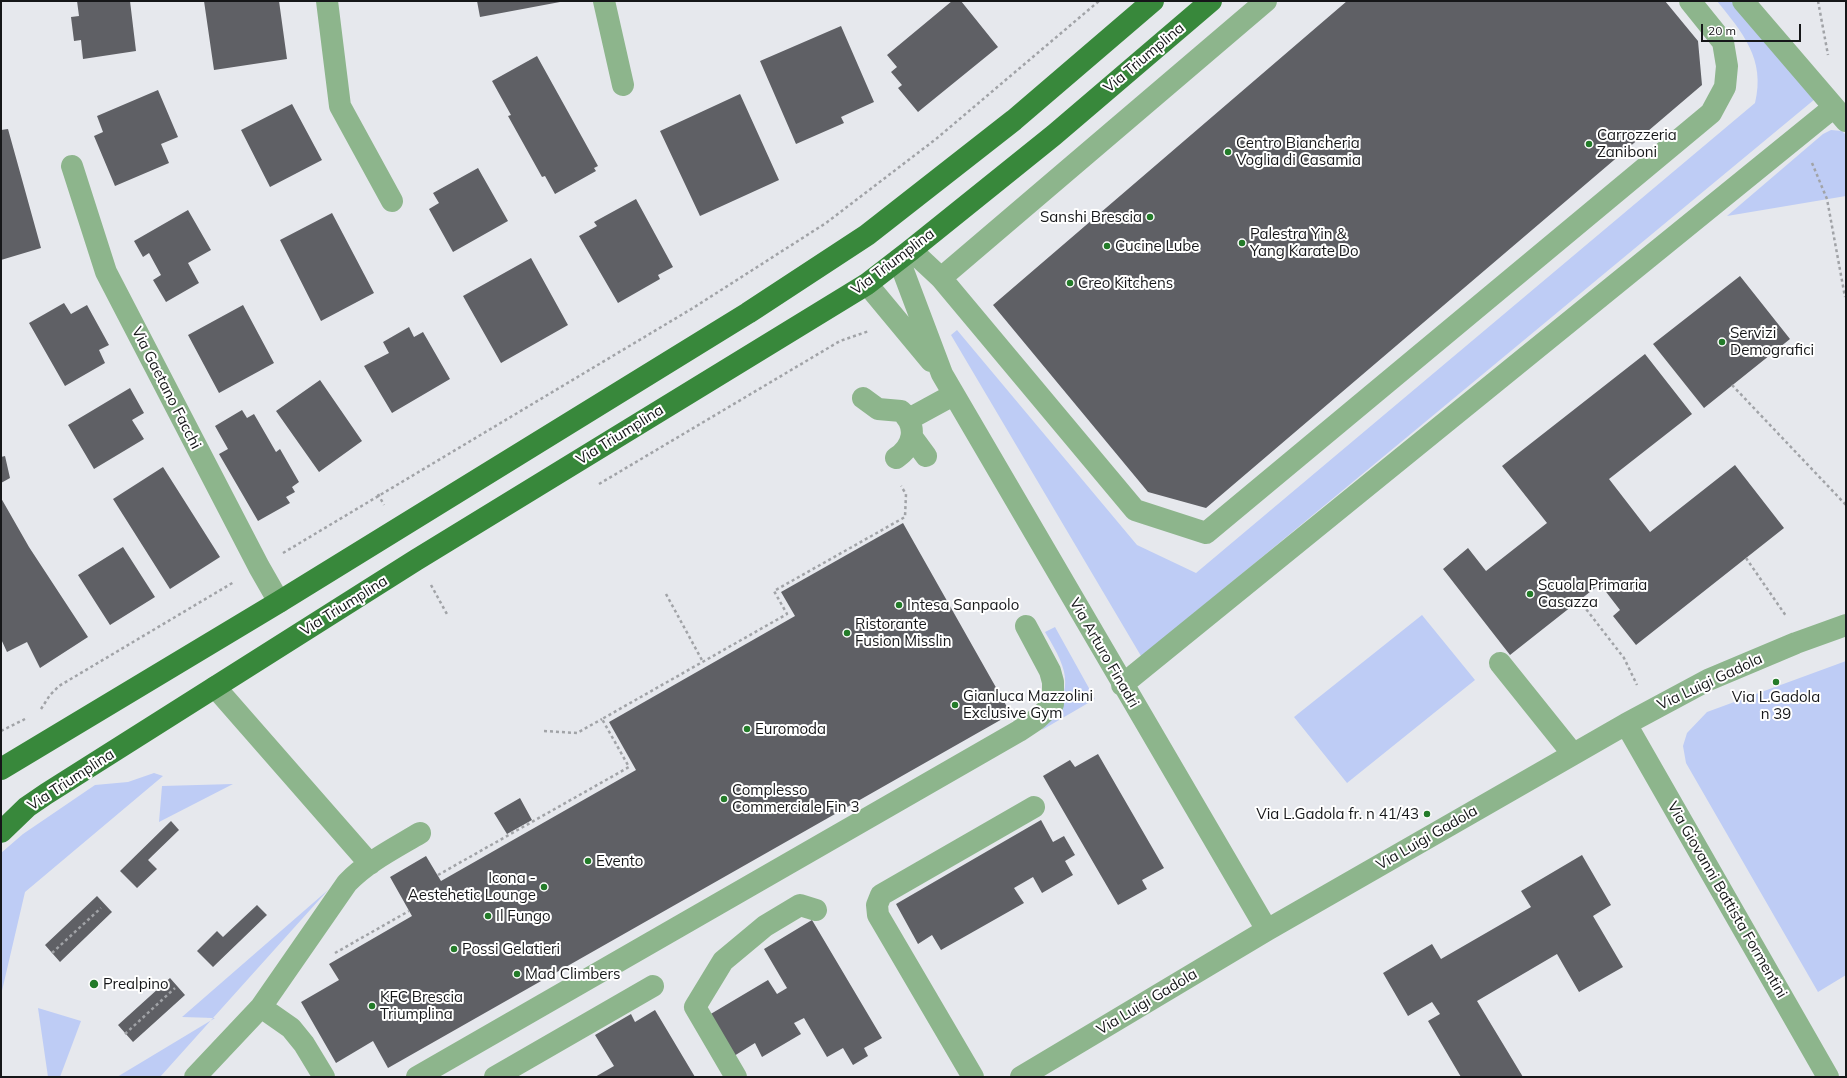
<!DOCTYPE html>
<style>
body{margin:0}
#map{position:relative;width:1847px;height:1078px;overflow:hidden;background:#e6e8ed;font-family:Mulish,sans-serif}
canvas{display:block}
.frame{position:absolute;inset:0;border:2px solid #161719;pointer-events:none}
.scale{position:absolute;left:1701px;top:24px;width:100px;height:18px;box-sizing:border-box;border:2px solid #161719;border-top:0;padding-left:5px;font-size:12px;line-height:14px;white-space:nowrap;color:#161719;-webkit-text-stroke:3px #fff;paint-order:stroke}
</style>
<div id="map">
<canvas width="1847" height="1078"></canvas>
<div class="frame"></div>
<div class="scale">20 m</div>
</div>
<script>
const ctx = document.querySelector('canvas').getContext('2d');
ctx.lineJoin = 'round';
function fillPath(path, color) { ctx.fillStyle = color; ctx.fill(path, 'evenodd'); }
function stroke(path, color, width, dash) { ctx.strokeStyle = color; ctx.lineWidth = width; ctx.lineCap = dash ? 'butt' : 'round'; ctx.setLineDash(dash || []); ctx.stroke(path); }
function label(font, color, halo, rows, align = 'center') {
  ctx.font = font + ' Mulish,sans-serif'; ctx.lineWidth = 4; ctx.setLineDash([]); ctx.textBaseline = 'middle'; ctx.strokeStyle = halo; ctx.fillStyle = color; for (const [text, x, y, turn = 0] of rows) {
    ctx.save(); ctx.translate(x, y); ctx.rotate((+turn || 0) * Math.PI / 180); ctx.textAlign = isNaN(turn) ? turn : align; if (halo) ctx.strokeText(text, 0, 0); ctx.fillText(text, 0, 0); ctx.restore();
  }
}
fillPath(new Path2D(`
 M1717,1H1735L1815,99L1226,587L1141,656L951,335L957,330L1137,545L1196,573L1755,103C1766,59 1742,32 1717,1Z
 M1831,130L1842,131L1846,135V196L1727,216L1823,134Z
 M1422,615L1475,680L1347,783L1294,717Z
 M1055,627L1095,699L1042,730C1074,690 1071,675 1045,632Z
 M1846,661V975L1818,992L1686,763L1683,746L1687,733L1707,712Z
 M154,773L163,776L25,892L1,995V853L23,834L95,785L128,782Z
 M233,784L159,822L162,786Z
 M328,890L160,1077H117L215,1018L182,1017Z
 M38,1008L81,1021L60,1077H48Z`), '#beccf5');
fillPath(new Path2D(`
 M77,1H130L136,51L83,59L81,40L74,41L71,17L79,16Z
 M204,1H279L287,59L214,70Z
 M477,1H560V2L480,17Z
 M952,1H961L998,47L918,112L898,88L902,85L891,72L897,67L887,55Z
 M1347,1H1665L1698,41L1702,85L1206,508L1148,492L993,305Z
 M841,26L874,102L841,117L844,123L796,144L760,61Z
 M537,56L598,166L594,168L596,171L555,194L545,176L542,177L508,116L511,115L492,81Z
 M158,90L178,137L161,144L169,163L115,186L94,136L103,132L97,116Z
 M740,94L779,180L700,216L660,131Z
 M292,104L322,160L270,187L241,130Z
 M8,129L41,248L1,260V130Z
 M478,168L508,221L453,252L429,209L439,203L433,193Z
 M636,199L673,267L658,275L660,279L618,303L579,236L597,226L594,222Z
 M188,210L211,250L188,263L199,283L166,302L153,280L161,275L149,253L143,257L134,241Z
 M332,213L374,293L321,321L280,240Z
 M531,258L568,325L501,363L463,296Z
 M1740,276L1790,339L1704,408L1653,344Z
 M64,303L71,314L87,305L109,345L99,350L105,363L65,386L29,323Z
 M243,305L274,363L219,393L188,335Z
 M409,327L414,337L423,332L450,379L392,413L364,366L389,353L383,342Z
 M1645,354L1692,414L1609,479L1650,532L1735,465L1784,528L1636,645L1613,616L1620,610L1600,584L1510,655L1443,569L1468,548L1486,571L1547,523L1502,466Z
 M320,380L362,441L319,472L276,411Z
 M130,388L144,413L132,420L144,439L94,469L68,425Z
 M242,410L247,418L254,414L276,452L280,449L299,482L292,487L295,492L286,497L290,503L258,521L219,454L228,449L215,426Z
 M5,456L10,478L1,483V457Z
 M163,467L220,557L170,589L113,499Z
 M1,498L29,547L88,637L40,668L27,642L7,652L1,639Z
 M903,523L1011,714L388,1068L373,1041L336,1063L301,1002L339,980L329,964L412,916L390,877L426,856L441,881L636,770L609,722L795,616L781,592Z
 M123,547L155,597L110,625L78,575Z
 M1098,754L1164,868L1142,880L1147,889L1118,905L1043,776L1070,760L1075,767Z
 M520,798L532,820L507,834L494,813Z
 M1041,820L1053,842L1064,836L1075,855L1065,861L1073,875L1042,893L1033,877L1014,888L1024,903L941,950L932,935L918,944L896,904Z
 M171,821L179,830L148,860L157,869L137,888L120,871Z
 M1582,855L1611,905L1593,916L1623,967L1579,992L1557,954L1477,1001L1523,1077H1461L1428,1021L1440,1014L1432,1002L1408,1016L1383,973L1432,944L1441,959L1531,907L1521,891Z
 M97,896L112,912L60,962L45,945Z
 M257,905L267,915L213,967L197,951L217,931L223,937Z
 M812,920L882,1038L864,1048L868,1056L853,1065L843,1048L827,1057L804,1018L794,1023L801,1034L762,1057L755,1043L734,1056L709,1015L768,980L777,994L787,988L764,949Z
 M170,978L185,995L133,1042L118,1025Z
 M655,1010L695,1077H595L614,1066L595,1035L631,1014L635,1022Z`), '#5f6065');
stroke(new Path2D(`
 M1818,1L1828,55
 M1812,163L1827,199L1845,297
 M1732,385L1846,505
 M599,484L840,341L869,331
 M378,494L384,505
 M283,553L693,308L826,223L936,139L1099,1
 M1746,558L1786,616
 M431,585L448,616
 M666,594L703,662
 M1579,600L1624,658L1637,685
 M41,709L50,695L59,686L234,582
 M1,731L25,719
 M544,731L577,733L602,719
 M438,875L629,767L602,719L787,614L774,591L905,517L906,494L901,486
 M52,953L101,908
 M335,953L409,911
 M125,1034L175,988`), '#a1a3a7', 2.5, [3, 3]);
stroke(new Path2D(`
 M327,1L340,106L392,201
 M604,1L623,85
 M1743,1L1846,121
 M72,166L106,272L259,567L279,602
 M911,250L941,278L1135,510L1206,533L1711,113L1725,87L1727,66L1723,42L1690,1
 M899,260L942,374L1267,930
 M941,278L1266,1
 M867,284L931,361
 M863,398L878,409L901,411C918,426 914,446 896,458
 M909,419L953,395
 M912,437L926,456
 M1500,663L1573,754
 M1122,685L1834,107
 M215,687L370,864
 M1626,724L1828,1077
 M261,1007L291,1028L304,1044L324,1077
 M195,1077L261,1007L347,883C367,862 395,848 420,833
 M417,1077L1019,731L1037,719L1053,704V682L1050,671L1026,626
 M495,1077L653,986
 M736,1077L695,1007L723,961L765,926L800,905L816,910
 M973,1077L878,915L877,905L881,895L1034,807
 M1021,1077L1267,930L1626,724L1708,680L1796,643L1846,625`), '#8db58c', 22);
stroke(new Path2D(`
 M1,769L279,602L748,313L867,235L1014,120L1153,1
 M1,832L27,807L46,794L416,560L867,284L911,250L1054,135L1211,1`), '#38883b', 22);
for (const [x, y, r, color] of [
 [1589,144,4,"#237b29"],
 [1228,152,4,"#237b29"],
 [1150,217,4,"#237b29"],
 [1242,243,4,"#237b29"],
 [1107,246,4,"#237b29"],
 [1070,283,4,"#237b29"],
 [1722,342,4,"#237b29"],
 [1530,594,4,"#237b29"],
 [899,605,4,"#237b29"],
 [847,633,4,"#237b29"],
 [1776,682,4,"#237b29"],
 [955,705,4,"#237b29"],
 [747,729,4,"#237b29"],
 [724,799,4,"#237b29"],
 [1427,814,4,"#237b29"],
 [588,861,4,"#237b29"],
 [544,887,4,"#237b29"],
 [488,916,4,"#237b29"],
 [454,949,4,"#237b29"],
 [517,974,4,"#237b29"],
 [94,984,5,"#237b29"],
 [372,1006,4,"#237b29"]
]) { const dot = new Path2D(); dot.arc(x, y, r, 0, 2 * Math.PI); ctx.fillStyle = color; ctx.fill(dot); stroke(dot, '#fff', 1.5); }
label('15px', '#161719', '#fff', [
 ["Via Triumplina",1144,58,-40],
 ["Via Triumplina",893,262,-37],
 ["Via Gaetano Facchi",166,388,63],
 ["Via Triumplina",620,435,-32],
 ["Via Triumplina",344,606,-32],
 ["Via Arturo Finadri",1104,653,60],
 ["Via Luigi Gadola",1710,682,-25],
 ["Via Triumplina",71,780,-33],
 ["Via Luigi Gadola",1427,838,-30],
 ["Via Giovanni Battista Formentini",1727,900,60],
 ["Via Luigi Gadola",1147,1002,-31]
]);
label('15px', '#161719', '#fff', [
 ["Carrozzeria",1597,135],
 ["Zaniboni",1597,152],
 ["Centro Biancheria",1236,143],
 ["Voglia di Casamia",1236,160],
 ["Sanshi Brescia",1142,217,"right"],
 ["Palestra Yin &",1250,234],
 ["Yang Karate Do",1250,251],
 ["Cucine Lube",1115,246],
 ["Creo Kitchens",1078,283],
 ["Servizi",1730,333],
 ["Demografici",1730,350],
 ["Scuola Primaria",1538,585],
 ["Casazza",1538,602],
 ["Intesa Sanpaolo",907,605],
 ["Ristorante",855,624],
 ["Fusion Misslin",855,641],
 ["Gianluca Mazzolini",963,696],
 ["Exclusive Gym",963,713],
 ["Via L.Gadola",1776,697,"center"],
 ["n 39",1776,714,"center"],
 ["Euromoda",755,729],
 ["Complesso",732,790],
 ["Commerciale Fin 3",732,807],
 ["Via L.Gadola fr. n 41/43",1419,814,"right"],
 ["Evento",596,861],
 ["Icona -",536,878,"right"],
 ["Aestehetic Lounge",536,895,"right"],
 ["Il Fungo",496,916],
 ["Possi Gelatieri",462,949],
 ["Mad Climbers",525,974],
 ["Prealpino",103,984],
 ["KFC Brescia",380,997],
 ["Triumplina",380,1014]
], 'left');
</script>
